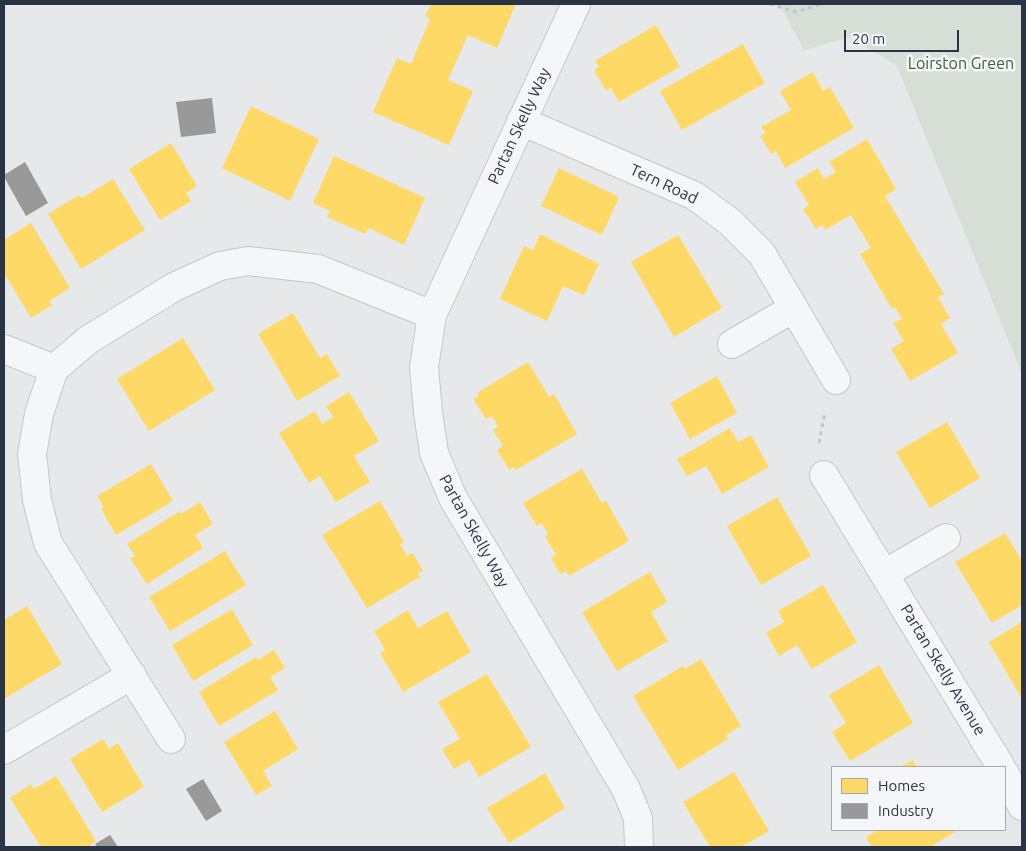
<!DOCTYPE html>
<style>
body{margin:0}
#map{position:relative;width:1026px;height:851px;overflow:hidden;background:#e6e8ea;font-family:Ubuntu,sans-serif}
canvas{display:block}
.frame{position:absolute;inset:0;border:5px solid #2b3445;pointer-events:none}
.legend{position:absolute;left:831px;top:766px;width:175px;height:65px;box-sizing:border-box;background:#f4f6f9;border:1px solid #a4a8b1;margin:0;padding:6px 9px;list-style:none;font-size:15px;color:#2b3445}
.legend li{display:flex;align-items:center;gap:10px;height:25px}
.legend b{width:25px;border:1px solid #a4a8b1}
.scale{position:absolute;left:844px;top:30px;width:115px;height:22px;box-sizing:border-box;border:2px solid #2b3445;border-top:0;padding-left:6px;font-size:15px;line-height:18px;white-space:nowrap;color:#2b3445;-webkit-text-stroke:4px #f4f6f9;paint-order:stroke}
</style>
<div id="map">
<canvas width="1026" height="851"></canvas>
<div class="frame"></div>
<ul class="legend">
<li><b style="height:14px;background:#ffd966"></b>Homes</li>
<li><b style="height:14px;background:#999"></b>Industry</li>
</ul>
<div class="scale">20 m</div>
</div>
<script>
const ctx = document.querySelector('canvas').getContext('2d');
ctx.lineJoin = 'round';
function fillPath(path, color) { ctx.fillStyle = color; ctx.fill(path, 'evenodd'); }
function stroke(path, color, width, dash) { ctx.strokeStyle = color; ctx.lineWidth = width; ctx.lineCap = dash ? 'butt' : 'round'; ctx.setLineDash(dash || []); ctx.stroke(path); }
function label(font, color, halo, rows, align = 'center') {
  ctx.font = font + ' Ubuntu,sans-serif'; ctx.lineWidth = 5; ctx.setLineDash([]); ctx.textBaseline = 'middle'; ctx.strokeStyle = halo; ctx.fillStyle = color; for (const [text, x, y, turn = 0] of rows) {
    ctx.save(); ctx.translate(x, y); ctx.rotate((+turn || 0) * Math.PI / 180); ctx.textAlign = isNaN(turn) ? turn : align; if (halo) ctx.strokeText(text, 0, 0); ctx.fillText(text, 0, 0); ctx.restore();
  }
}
fillPath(new Path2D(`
 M779,4H1022V374L897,66L850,37L804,50Z`), '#d6ded6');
fillPath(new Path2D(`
 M431,4H516L497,48L468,35L448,80L473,91L449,145L373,112L397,58L411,64L430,19L425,16Z
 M656,25L680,67L619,102L611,88L606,91L594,70L599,67L595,61Z
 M743,44L765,83L682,130L660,91Z
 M813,72L823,91L830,87L854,128L785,168L776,151L771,154L760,136L766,133L761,127L791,110L780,91Z
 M251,106L319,139L290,201L222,168Z
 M867,139L896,189L885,196L944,294L938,297L950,318L941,324L958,353L910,381L891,349L904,341L893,323L902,319L895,307L892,309L860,254L871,248L851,215L825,230L822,225L816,229L803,209L809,205L795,182L818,168L824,179L836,172L829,162Z
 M171,143L197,186L186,193L191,201L160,220L129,169Z
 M334,156L425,198L404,245L369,228L365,234L327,217L330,211L313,203Z
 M559,168L619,197L602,235L541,206Z
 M113,179L145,230L81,269L48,214L79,195L82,198Z
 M31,223L70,288L49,301L52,305L31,318L4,273V240Z
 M540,234L599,264L584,295L563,286L547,321L500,299L524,246L533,250Z
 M678,235L722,308L674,337L631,262Z
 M293,313L320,358L327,354L340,376L297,401L258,334Z
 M183,338L215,390L149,431L117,379Z
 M528,362L549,397L554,394L577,434L516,470L514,467L509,470L497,450L503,446L493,430L498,427L492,416L486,419L473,399L479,396L477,393Z
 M717,376L737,413L690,439L670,403Z
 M349,392L379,441L354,456L370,482L336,502L320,476L309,483L279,433L315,411L322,424L333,417L326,406Z
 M947,422L980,478L930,508L896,452Z
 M730,428L738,442L751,435L769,467L722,494L706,466L687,476L677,459Z
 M151,464L173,501L116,535L101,509L104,507L97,496Z
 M582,469L602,503L606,501L629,541L569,576L566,571L560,574L551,558L556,555L545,536L548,534L542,523L537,526L523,503Z
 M777,497L811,556L761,585L727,526Z
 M380,501L404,542L400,544L407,556L413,553L423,571L418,574L420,577L367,608L322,535Z
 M200,502L213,524L195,535L203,548L147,584L130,558L135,556L127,544L180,511L181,514Z
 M1005,533L1022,561V605L992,623L955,562Z
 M225,551L246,585L170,631L149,597Z
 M650,572L667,602L651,612L668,641L617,671L582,612Z
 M823,585L857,642L812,669L797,645L779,656L766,633L784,622L778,611Z
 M27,606L62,664L4,699V620Z
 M232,609L253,645L193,681L172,645Z
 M408,610L418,628L447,611L471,652L403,692L380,653L385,650L374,631Z
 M1022,622V699L989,642Z
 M274,650L285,668L270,677L278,690L219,726L199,692L256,657L258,660Z
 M701,659L741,726L726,735L728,739L678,770L633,696L683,666L685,669Z
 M879,665L913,723L850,761L832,732L846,723L829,695Z
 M487,674L531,747L479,777L469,760L454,769L442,749L460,739L438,702Z
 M275,711L298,749L263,771L272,786L256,795L224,742Z
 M103,739L109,749L118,743L144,787L102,812L70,759Z
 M913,760L917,767H900Z
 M734,772L769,831L741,847H710L683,802Z
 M545,773L565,808L509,843L487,808Z
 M56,776L96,841L87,847H41L10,798L31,784L34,789Z
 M878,830H954L955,832L930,847H872L866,837Z`), '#ffd966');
fillPath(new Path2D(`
 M212,98L216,133L181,137L176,102Z
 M25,162L48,203L26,216L4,177V175Z
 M203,779L222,811L206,821L186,789Z
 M110,835L118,847H97L95,844Z`), '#999');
const minor = new Path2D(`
 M576,4L432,315L424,367L428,412L434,453L453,498L626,789L638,818L639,847
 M521,121L695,196L730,222L762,254L836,380
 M732,344L794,308
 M4,349L54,369
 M824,475L1001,767
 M884,574L946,538
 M171,739L48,543L37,500L32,454L39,414L54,369L88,340L174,287L220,266L248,261L318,269L432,315
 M4,750L132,675
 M1005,774L1022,806`);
stroke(minor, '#c4c6c8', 30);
stroke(new Path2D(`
 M770,4L796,12L822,4
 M819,443L825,412`), '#c5c6ca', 3, [4, 4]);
stroke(minor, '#f5f6f7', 28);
label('16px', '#3f6138', '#f4f6f9', [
 ["Loirston Green",961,64]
]);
label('16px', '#2b3445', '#f4f6f9', [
 ["Partan Skelly Way",519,126,-65],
 ["Tern Road",664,184,25],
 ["Partan Skelly Way",474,531,61],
 ["Partan Skelly Avenue",943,670,59]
]);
</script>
